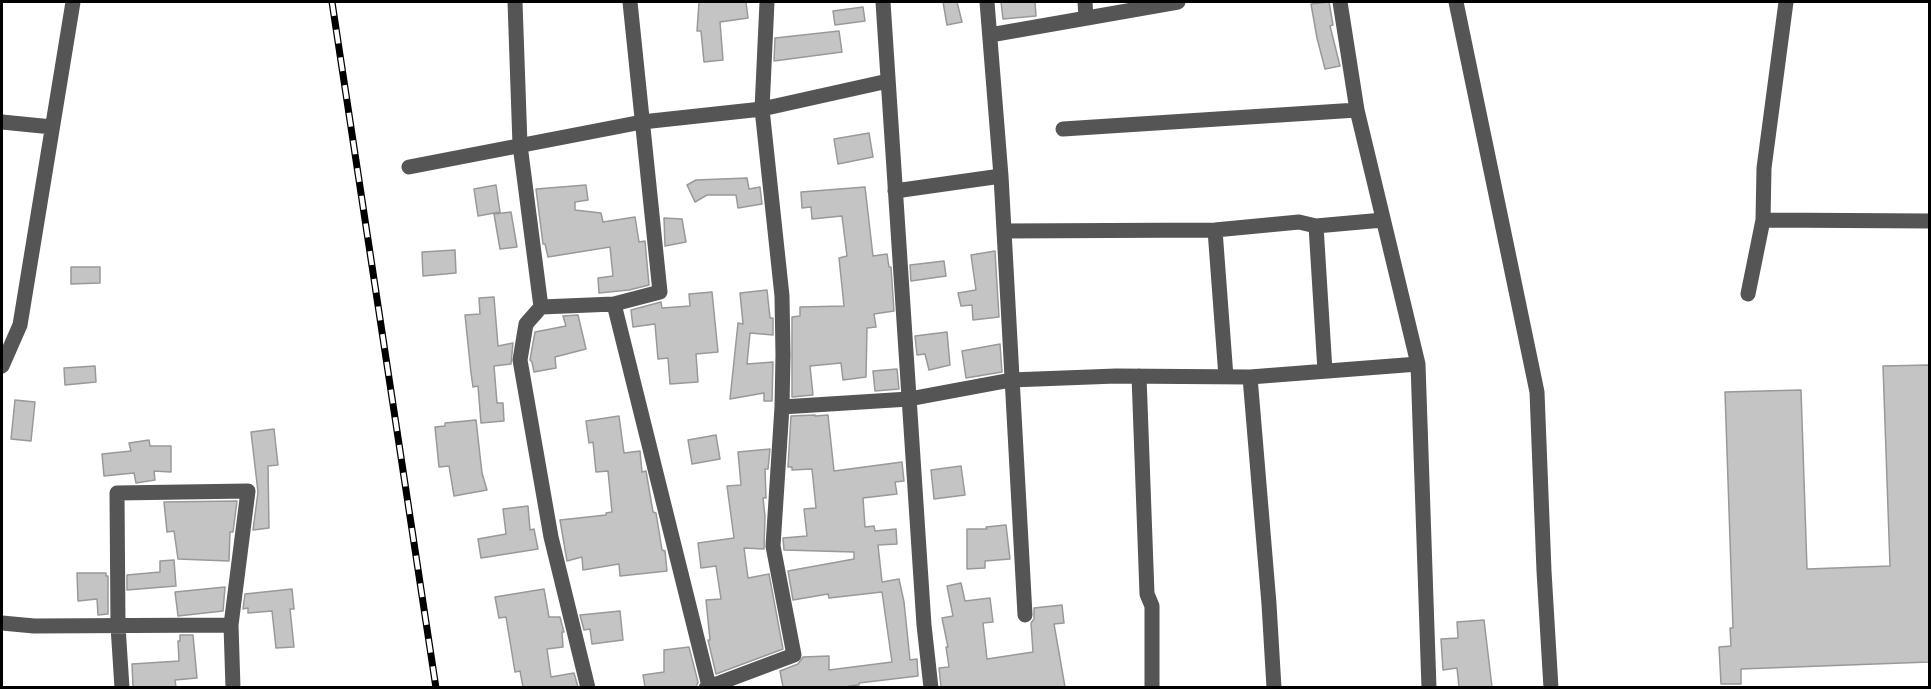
<!DOCTYPE html>
<style>
body{margin:0}
#map{position:relative;width:1931px;height:689px;overflow:hidden;background:#fff;font-family:Poppins,sans-serif}
canvas{display:block}
.frame{position:absolute;inset:0;border:3px solid #000;pointer-events:none}
</style>
<div id="map">
<canvas width="1931" height="689"></canvas>
<div class="frame"></div>
</div>
<script>
const ctx = document.querySelector('canvas').getContext('2d');
ctx.lineJoin = 'round';
function fillPath(path, color) { ctx.fillStyle = color; ctx.fill(path, 'evenodd'); }
function stroke(path, color, width, dash) { ctx.strokeStyle = color; ctx.lineWidth = width; ctx.lineCap = dash ? 'butt' : 'round'; ctx.setLineDash(dash || []); ctx.stroke(path); }
const building = new Path2D(`
 M699,2H746L748,18L720,22L723,60L704,62L701,31H697Z
 M943,2H957L962,22L947,25Z
 M1001,2H1035L1036,16L1003,19Z
 M1329,2L1333,25L1330,26L1340,66L1325,69L1317,38L1311,4Z
 M863,7L865,21L835,25L833,11Z
 M839,31L842,52L774,61L775,38Z
 M869,133L873,157L838,164L834,139Z
 M747,178L749,189L760,187L762,204L738,208L736,195H707L695,202L687,185L696,180Z
 M496,185L500,212L478,216L474,189Z
 M586,185L588,200L575,202V210L601,213L603,222L635,217L639,242L645,241L649,285L629,290L599,293L598,278L613,276L610,247L548,257L545,244H543L536,189Z
 M865,187L873,256L887,254L889,267H891L894,311L874,314L876,327L867,328L866,377L843,380L841,363L810,366L813,395L792,397V317L800,316V307L844,306L839,258L847,256L842,216L812,219L811,207L802,208L801,192Z
 M511,212L517,247L500,249L494,214Z
 M664,218L682,219L686,242L665,246Z
 M455,250L456,273L423,276L422,252Z
 M995,251L999,317L973,320L972,305L961,306L958,293L976,290L971,255Z
 M944,261L946,276L911,281L910,265Z
 M71,267H100V283L71,284Z
 M767,290L770,318H773V335L750,333L747,364L773,362L772,401H764V393L730,399L738,323L743,324L740,293Z
 M712,292L718,352L696,354L698,382L670,384L668,358L658,359L655,324L633,327L631,310L661,302L662,308L690,306L689,294Z
 M494,297L498,346L513,343L511,364L494,366L497,403H503L504,421L481,423L478,386L473,387L471,373L465,315L480,314L479,298Z
 M578,315L586,349L555,357L556,368L534,372L532,362L530,360L535,332L566,326L563,316Z
 M947,332L950,365L929,370L925,354L917,355L915,336Z
 M1000,344L1002,372L966,378L962,351Z
 M1929,365V662L1741,669V684H1721L1719,647L1731,646L1730,628H1733L1725,392L1801,390L1807,569L1890,566L1883,366Z
 M95,366L96,382L65,385L64,368Z
 M897,369L899,389L875,391L873,371Z
 M15,400L35,402L31,441L11,439Z
 M815,415V416L828,415L834,471L902,462L904,481L895,482L897,494L863,498L865,527L874,526L875,531L896,529L897,544L878,545L882,582L899,579L904,602L910,660L917,659L918,676L859,683V685L849,686V687H783L780,671L798,664L803,657L829,656V670L892,662L882,592L829,598L828,594L793,600L788,571L854,559V552L784,550L783,538L807,536L804,509L816,508L812,469L792,470V467H788L791,416Z
 M619,416L624,453L640,451L642,472L646,471L653,512L656,513L662,550L665,551L667,571L620,576L619,564L583,570L582,557L567,561L560,520L606,515V513L612,512L608,471L596,472L593,442L589,443L586,421Z
 M476,420L482,473L487,490L454,496L449,466L439,467L435,427L445,426V423Z
 M274,429L278,465L268,466L269,528L253,530L258,492L251,432Z
 M716,435L720,459L692,464L688,440Z
 M149,440L150,446H171V472L154,471L155,480L136,483L134,473L104,476L102,454L131,451L129,443Z
 M770,449L768,469H765L766,498H763L765,516L764,549L744,548L748,578L769,574L783,649L716,674L708,640H710L706,600L721,599L716,566L701,568L698,543L734,538L727,486L741,485L738,452Z
 M961,466L965,495L934,499L931,470Z
 M237,501L233,532H230L229,561L178,559L174,531L167,532L164,502Z
 M528,506L530,530L534,529L538,549L481,558L478,539L506,534L503,509Z
 M1006,525L1010,559L985,561V568L967,569V529H987L986,527Z
 M174,560L176,586L127,590V575L160,572V561Z
 M77,573H106V576H108V614L98,615L97,599L78,601Z
 M961,583L965,601L990,598L993,622L983,623L987,659L1033,652L1031,623L1034,619V608L1062,605L1064,623L1054,624L1065,687H941L939,668L949,667L946,647H948L942,618L953,616L947,586Z
 M225,587L223,611L178,616L175,592Z
 M292,589L294,609H290L294,647L276,648L272,611L248,613V608L243,609L245,594Z
 M544,589L549,617H560L564,632H562L563,647L547,649L551,677L574,673L578,687H523L520,671L515,672L506,617L499,618L495,597Z
 M620,611L623,640L592,644L590,629L584,630L580,615Z
 M1484,620L1492,687H1459L1457,668L1443,670L1441,639L1458,638L1457,622Z
 M180,635H193L197,678L175,680L176,687H133L132,664L179,661L178,641H180Z
 M689,647L698,682L696,687H645L643,675L664,672V650Z`);
fillPath(building, '#c4c4c4');
stroke(building, '#999', 1.5);
stroke(new Path2D(`
 M515,2L520,145L541,307
 M630,2L660,292L614,304L709,686
 M883,2L924,625L931,688
 M987,2L1001,176L1025,615
 M1085,2L1086,18
 M1340,2L1357,110L1418,364L1429,688
 M1456,2L1537,392L1544,571L1551,688
 M990,35L1178,2
 M2,122L52,127
 M1063,129L1357,110
 M409,167L642,122L762,109L888,81
 M895,191L1001,176
 M1763,220L1930,221
 M1316,226L1325,371
 M1215,230L1226,377
 M1004,231L1215,230L1299,222L1316,226L1383,220
 M1748,294L1763,220L1764,168L1786,2
 M2,366L20,325L73,2
 M1139,376L1147,594L1152,606V688
 M1250,377L1269,604L1274,688
 M782,407L909,399L1011,380L1116,376L1250,377L1418,364
 M2,623L34,626L231,625
 M122,688L118,626L117,493L248,491L231,625L233,688
 M588,688L551,537L520,360L526,324L541,307L614,304
 M706,688L794,655L773,546L782,407L783,355L782,296L762,109L767,2`), '#555', 15);
const rail = new Path2D(`
 M332,2L436,688`);
stroke(rail, '#000', 7);
stroke(rail, '#fff', 4.5, [14]);
</script>
